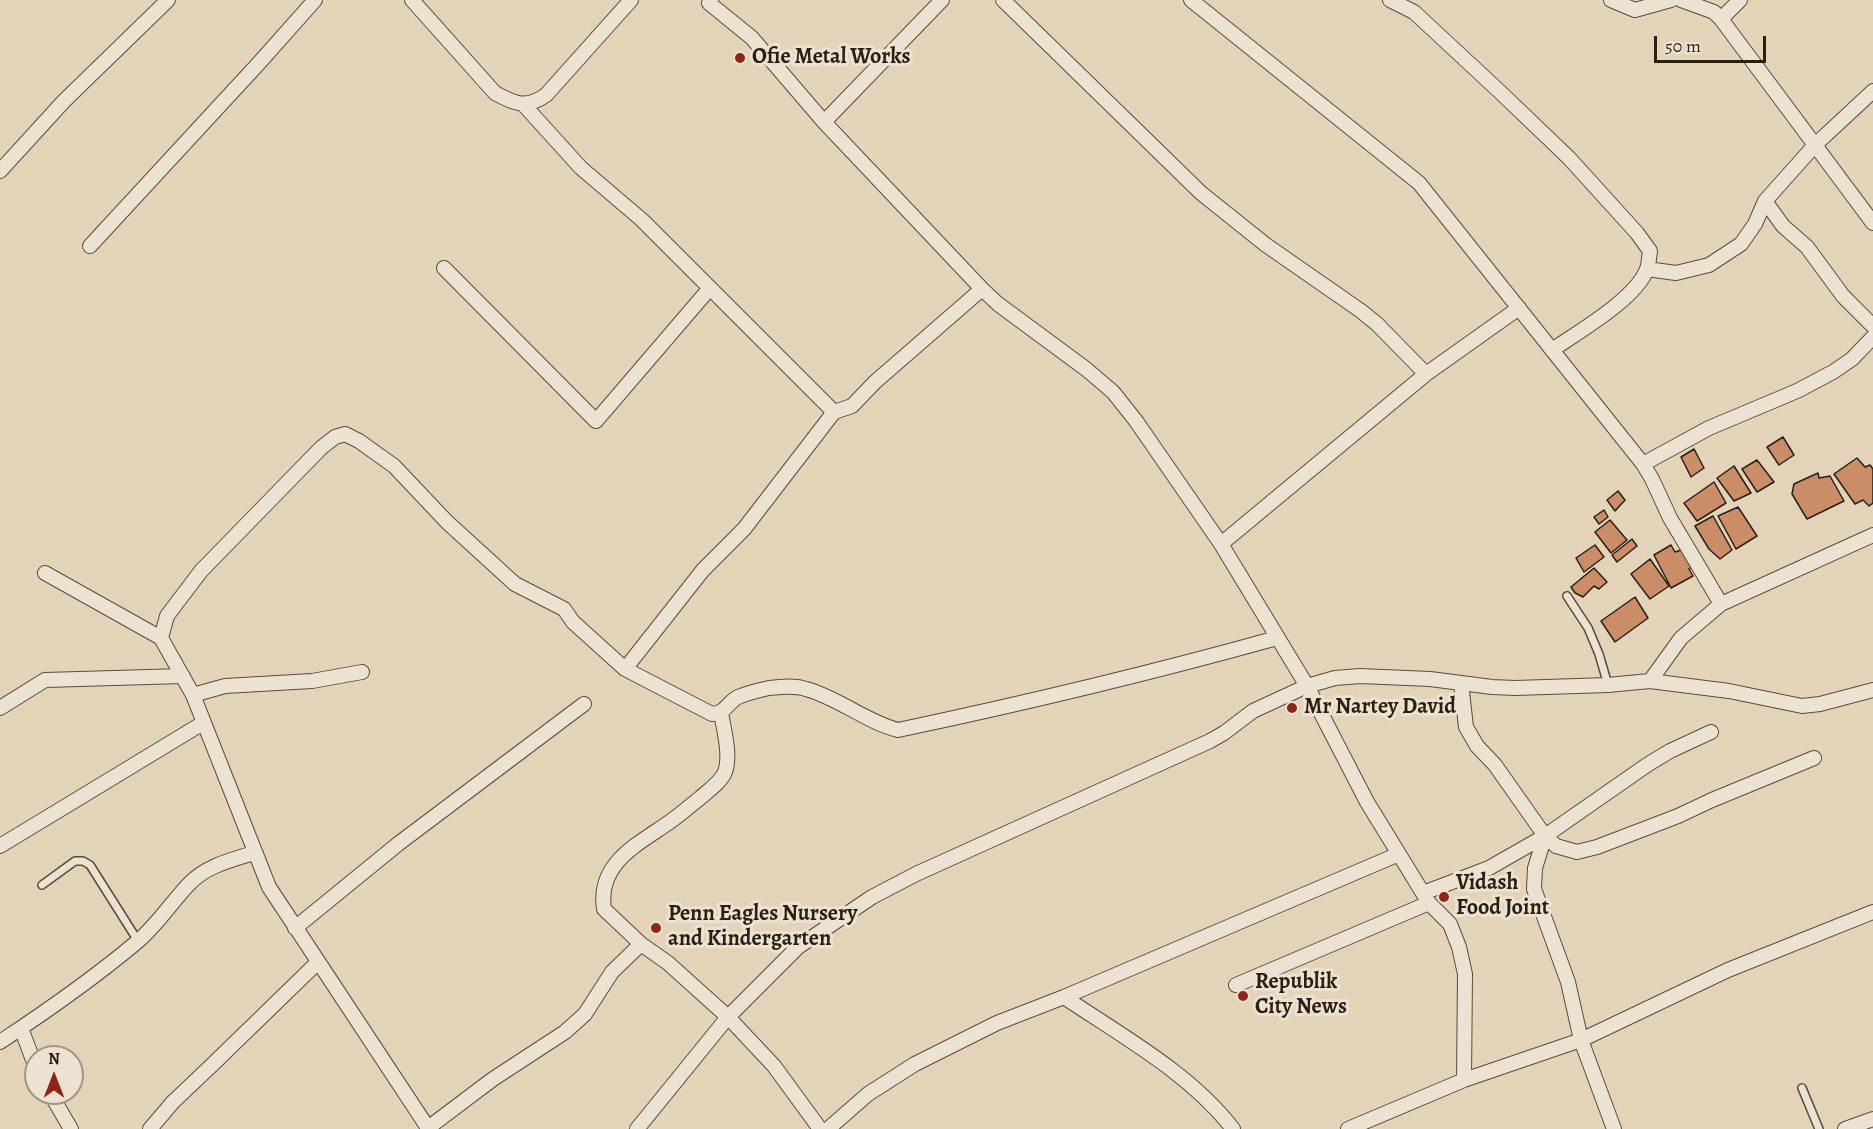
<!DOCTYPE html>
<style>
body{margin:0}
#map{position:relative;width:1873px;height:1129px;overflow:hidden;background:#e3d3b8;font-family:Alegreya,serif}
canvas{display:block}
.north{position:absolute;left:24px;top:1045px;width:60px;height:60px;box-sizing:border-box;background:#ede2d1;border:2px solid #9f9485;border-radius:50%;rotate:0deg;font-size:16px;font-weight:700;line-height:24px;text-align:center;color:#2a1f13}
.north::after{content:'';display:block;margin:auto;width:21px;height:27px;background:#8f2418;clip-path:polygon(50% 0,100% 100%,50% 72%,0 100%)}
.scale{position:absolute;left:1654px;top:36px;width:112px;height:27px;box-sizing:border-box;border:3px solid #2a1f13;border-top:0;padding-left:8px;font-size:18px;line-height:21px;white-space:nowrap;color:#2a1f13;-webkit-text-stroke:4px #ede2d1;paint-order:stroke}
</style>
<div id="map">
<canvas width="1873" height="1129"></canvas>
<div class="north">N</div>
<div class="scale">50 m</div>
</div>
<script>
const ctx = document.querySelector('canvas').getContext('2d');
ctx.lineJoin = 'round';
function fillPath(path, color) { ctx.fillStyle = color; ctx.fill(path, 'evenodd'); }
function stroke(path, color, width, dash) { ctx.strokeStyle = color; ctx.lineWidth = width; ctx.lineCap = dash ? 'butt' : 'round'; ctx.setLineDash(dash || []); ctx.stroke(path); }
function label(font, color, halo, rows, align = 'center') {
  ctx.font = font + ' Alegreya,serif'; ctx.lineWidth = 6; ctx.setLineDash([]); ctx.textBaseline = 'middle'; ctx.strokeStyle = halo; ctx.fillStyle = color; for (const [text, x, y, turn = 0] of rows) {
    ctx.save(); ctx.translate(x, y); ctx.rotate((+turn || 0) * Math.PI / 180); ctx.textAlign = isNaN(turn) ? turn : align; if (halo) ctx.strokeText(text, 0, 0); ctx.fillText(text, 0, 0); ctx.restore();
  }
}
const building = new Path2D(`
 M1783,437L1794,455L1779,465L1767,447Z
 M1694,449L1704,468L1691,477L1681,457Z
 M1857,458L1865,467L1870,465L1873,469V503L1869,506L1863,500L1855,504L1834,474Z
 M1757,460L1774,482L1757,492L1742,469Z
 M1734,466L1751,493L1734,501L1717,478Z
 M1818,473L1819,478L1830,476L1844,501L1807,519L1792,494L1794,484Z
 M1714,482L1726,503L1697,521L1684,503Z
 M1618,491L1625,500L1615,511L1607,500Z
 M1738,507L1757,536L1736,549L1718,516Z
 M1604,510L1608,517L1599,524L1594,517Z
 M1713,516L1732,550L1720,559L1709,549L1695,526Z
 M1610,520L1627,540L1611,553L1595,532Z
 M1632,539L1637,546L1617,562L1612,555Z
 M1595,545L1604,557L1584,572L1576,558Z
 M1671,545L1675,552L1681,550L1693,565L1689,569L1693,576L1671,588L1654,555Z
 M1650,559L1669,586L1650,599L1631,574Z
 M1594,568L1607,582L1599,589L1594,586L1583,597L1575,593L1571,587Z
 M1635,597L1648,618L1615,642L1601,621Z`);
fillPath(building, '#cb8c68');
stroke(building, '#2a1f13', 1.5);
const service = new Path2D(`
 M1567,596L1588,628L1599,654L1608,685
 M42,885L75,861H83L90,865L138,941
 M1802,1088L1819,1129`);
const minor = new Path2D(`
 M412,0L495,93C515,104 526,109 546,95L631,0
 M711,0L709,3L752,38L824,122L982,289L998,304L1086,369L1113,392L1136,421L1221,544L1307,686L1367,802L1429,903L1450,924L1459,947L1465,974L1464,1080
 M1003,0L1201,193L1266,245L1361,311L1377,324L1426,374
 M1191,0L1419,183L1643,464L1652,479L1670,518L1721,604L1681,638L1650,681
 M1390,0L1414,12L1499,91L1569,158L1637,233L1650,251C1649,256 1649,264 1647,269C1636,299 1578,332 1552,350
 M1611,0L1635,10L1671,0
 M1681,0L1714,12L1721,19L1873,223
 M1721,19L1740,0
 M523,104L581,168L642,220L834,412
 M824,122L942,0
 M0,171L64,101L168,0
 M1765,201L1783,226L1807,247L1843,296L1873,326
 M90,246L259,63L315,0
 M444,268L596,421L710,288
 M1647,269L1676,273L1709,265L1741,244L1755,224L1765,201L1815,145L1873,91
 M1643,464L1709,428L1797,391L1833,372L1852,359L1873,337
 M1221,544L1426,374L1519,308
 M45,573L161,638L193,695L269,887L428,1128L427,1129
 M1721,604L1873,535
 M161,638L167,616L201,571L321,448L335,437L345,434L359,441L394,466L447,522L515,584L564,609L573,622L625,669L712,714C726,713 727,703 738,697C747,693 760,690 769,688C782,687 794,685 806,689C839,698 866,722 898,730C1026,703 1151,673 1277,638
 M625,669L703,570L744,529L834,412L852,406L875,382L982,289
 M1461,683L1466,727L1477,746L1495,765L1545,836L1556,846L1577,852L1597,847L1678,816L1712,800L1814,758
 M193,695L225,686L312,681L362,672
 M0,708L45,680L183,676
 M721,713C724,730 731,756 725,772C721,782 708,791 700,798C690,806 681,814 671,821C639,844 597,862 604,909L641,944L668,963L728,1017L774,1066L820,1129
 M1545,836L1535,868L1534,889L1568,982L1581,1040L1614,1129
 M0,846L203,723
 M1423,893L1489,868L1545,836L1647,765L1670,751L1711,732
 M295,928L398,844L584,704
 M1236,985L1429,903
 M1064,997C1122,1036 1191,1074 1233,1129
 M21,1028L36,1068
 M0,1042C47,1011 94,978 137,942C157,925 171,903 189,884C206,866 231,860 254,853
 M50,1093L71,1129
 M428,1128L493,1079L565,1032L585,1014L612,972L641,944
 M150,1129L173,1102L212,1065L317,963
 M637,1129L728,1017L798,947L872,897L916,874L1210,741L1224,733L1253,711L1307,686L1335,678L1360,676L1430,679L1492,687L1515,688L1608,685L1650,681L1729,691L1802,706L1820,704L1873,690
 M828,1129L868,1094L915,1064L997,1023L1064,997L1399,854
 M1348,1129L1464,1080L1581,1040L1728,970L1873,912
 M1845,1129L1873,1119`);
stroke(service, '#584c3c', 10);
stroke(minor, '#584c3c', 16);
stroke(service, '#ede2d1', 7);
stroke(minor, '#ede2d1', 14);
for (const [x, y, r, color] of [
 [740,58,6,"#8f2418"],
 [1292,708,6,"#8f2418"],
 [1444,897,6,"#8f2418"],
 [656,928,6,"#8f2418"],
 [1243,996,6,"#8f2418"]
]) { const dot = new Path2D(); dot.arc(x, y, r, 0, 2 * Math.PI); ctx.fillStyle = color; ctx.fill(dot); stroke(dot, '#ede2d1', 2); }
label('bold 22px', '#2a1f13', '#ede2d1', [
 ["Ofie Metal Works",752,58],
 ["Mr Nartey David",1304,708],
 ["Vidash",1456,884],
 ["Food Joint",1456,909],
 ["Penn Eagles Nursery",668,915],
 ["and Kindergarten",668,940],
 ["Republik",1255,983],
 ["City News",1255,1008]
], 'left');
</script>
